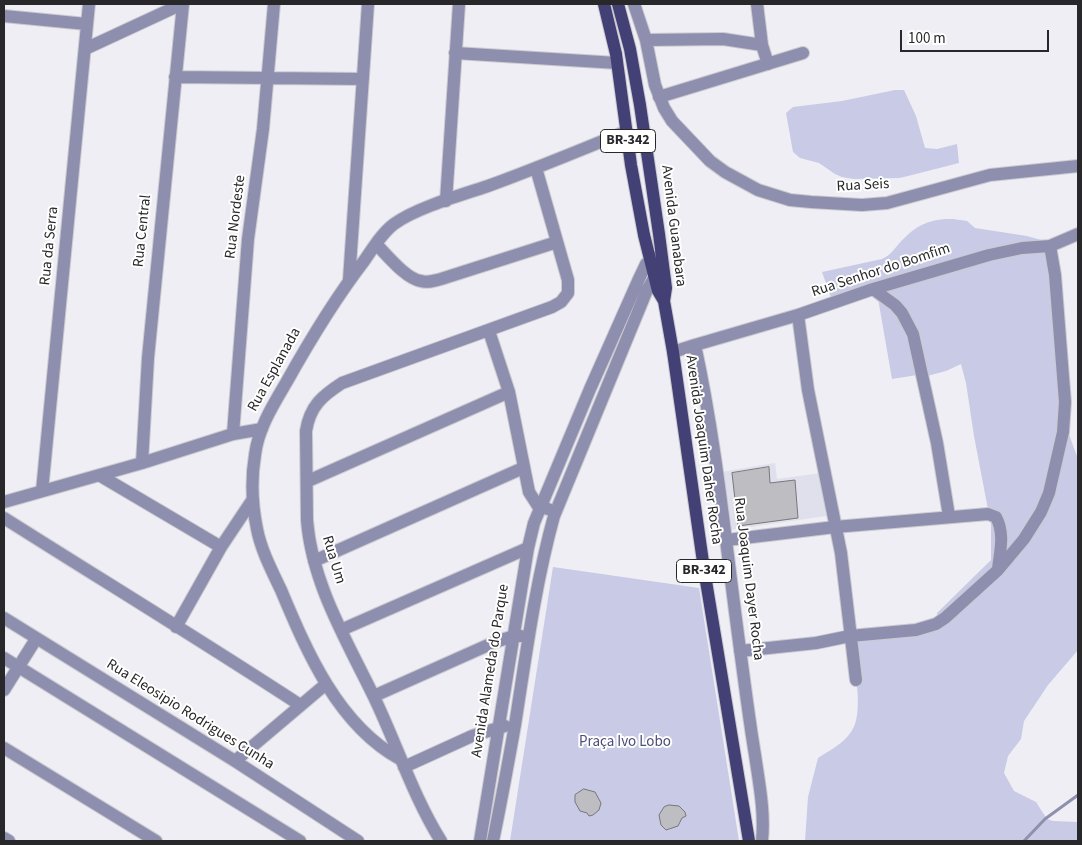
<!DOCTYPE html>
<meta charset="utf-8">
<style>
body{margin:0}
#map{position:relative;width:1082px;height:845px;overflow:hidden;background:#eeeef4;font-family:"Source Sans 3",sans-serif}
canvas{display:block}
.frame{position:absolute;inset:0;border:5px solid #28282a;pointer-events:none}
.scale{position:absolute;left:900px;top:30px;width:149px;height:22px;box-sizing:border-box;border:2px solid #28282a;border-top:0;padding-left:6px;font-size:15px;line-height:18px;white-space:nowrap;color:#28282a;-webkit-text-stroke:4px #fff;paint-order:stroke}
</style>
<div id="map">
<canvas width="1082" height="845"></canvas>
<div class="frame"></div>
<div class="scale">100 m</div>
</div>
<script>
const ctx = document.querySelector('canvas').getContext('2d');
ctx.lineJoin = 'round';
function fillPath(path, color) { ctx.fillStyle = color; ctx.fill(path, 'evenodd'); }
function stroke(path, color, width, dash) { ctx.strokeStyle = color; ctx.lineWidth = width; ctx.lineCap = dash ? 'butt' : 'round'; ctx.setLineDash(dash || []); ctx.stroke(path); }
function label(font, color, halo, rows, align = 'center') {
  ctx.font = font + ' "Source Sans 3",sans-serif'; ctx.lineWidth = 4; ctx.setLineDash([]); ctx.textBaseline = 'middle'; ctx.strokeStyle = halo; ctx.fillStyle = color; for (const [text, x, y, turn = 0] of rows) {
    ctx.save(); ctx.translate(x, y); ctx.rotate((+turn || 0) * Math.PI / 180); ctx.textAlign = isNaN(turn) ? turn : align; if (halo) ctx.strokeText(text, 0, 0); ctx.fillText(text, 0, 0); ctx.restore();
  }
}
fillPath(new Path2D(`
 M775,463L777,479L821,473L826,516L730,530L721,472Z`), '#dfe0ec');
fillPath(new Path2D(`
 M895,90H904L916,116L925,148L937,149L957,144L959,163L900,178L854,179L842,177L835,174L819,163L800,158L793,152L786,113L793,107L842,101Z
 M953,219L967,221L975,228L1027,236L1041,240L1055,254L1067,429L1078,459V650L1048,685L1024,721L1021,739L1008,756L1004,773L1014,791L1036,802L1047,819L1053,821L1078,822V841H805L808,797L818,758C830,750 843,744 851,732C865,713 854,667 851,645L858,640L937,622V613L991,560V525L974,436L966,383L961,364L946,371L927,376L917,375L892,379L876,287L832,300L822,272L882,259C890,255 892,252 897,246C913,227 928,218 953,219Z
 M553,567L699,588L739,841H510Z`), '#c8cae6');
stroke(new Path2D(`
 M1024,841L1045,819L1078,795`), '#8e90ad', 3);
const building = new Path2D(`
 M769,467L770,483L795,480L798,518L738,526L732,473Z
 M584,789L595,792L601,803L599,810L593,815L589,816L587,813L580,811L575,802V795Z
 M669,805L679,806L685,812L686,816L682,818L678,826L666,830L661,825L659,815L664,807Z`);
fillPath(building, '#bdbdc2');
stroke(building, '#77777c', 1);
const minor = new Path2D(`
 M634,4L646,40L655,85L664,108L672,121L710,161L725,172L758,190L790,200L811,202L862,205L887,203L990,175L1078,166
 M757,4L762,45
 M4,16L86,24
 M646,40L723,39L762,45L768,64
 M85,49L182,4
 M455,53L617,63
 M175,77L363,79
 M659,97L803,53
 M446,201L459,4
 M376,244C387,255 406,279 421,281C427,283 434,281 441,279L557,242
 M349,280L368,4
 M873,289L895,305L902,313L913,334L937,443L949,516
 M798,315L808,390L841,553L856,680
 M489,331L509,392L529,492L538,506L548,509
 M695,345L798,315L873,289L989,255L1022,248L1050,246L1078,234
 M673,352L695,345C718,451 727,558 742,664C746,694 750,725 755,755C759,783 765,812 762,841
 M233,434L248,239L263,129L274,4
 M142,463L148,358L183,4
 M99,475L221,547
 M308,481L509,392
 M42,491L89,4
 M4,502L142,463L233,434L262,429
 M4,518C102,580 202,641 300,705
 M727,540L835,527L988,514L996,517C1005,534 1000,551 998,569
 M314,561L523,468
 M4,618L235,761L358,841
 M176,627L221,547L253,499
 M341,630L528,548
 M740,651L816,643L850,636L916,630L936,624L945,618L998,570L1024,539L1041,512L1049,493L1063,432L1065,402L1055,275L1050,246
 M4,658L300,841
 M4,690L36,639
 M374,696L495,642L514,636H521
 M4,748L156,841
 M400,759C338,725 307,652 281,590C272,571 261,550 257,529C252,505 251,479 255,455C258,429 273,405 286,383C310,340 334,300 364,261C373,248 382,233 394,224C416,208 461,195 488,186C535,169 581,150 627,131
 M235,761L326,684
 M404,767L472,736L505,726
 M4,838L9,841
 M441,841C413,796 397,745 374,697C347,641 312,584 307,520L306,431C310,406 322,396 342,383L552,307L561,302L568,293V280L536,168
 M480,841L528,548L534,523L590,389L638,281L646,264L657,257
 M493,841C501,803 508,764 515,725C526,655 535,585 554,516L647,290L654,278L661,275`);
const major = new Path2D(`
 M604,4L616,54L631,165L644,235L658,291L664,301
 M618,4L630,49L640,105L659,234L666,288L664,301L673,352L704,569L749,841`);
stroke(minor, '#cacad0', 14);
stroke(major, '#cacad0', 14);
stroke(minor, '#8e8fae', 12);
stroke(major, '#424075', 12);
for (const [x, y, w] of [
 [628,141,55],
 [704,571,55]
]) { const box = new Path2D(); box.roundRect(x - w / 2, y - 11.5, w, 23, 4); ctx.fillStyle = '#fff'; ctx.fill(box); stroke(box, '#28282a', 1); }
label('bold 14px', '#28282a', null, [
 ["BR-342",628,141],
 ["BR-342",704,571]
]);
label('15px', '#28282a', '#fff', [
 ["Rua Seis",863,186,-3],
 ["Rua Nordeste",236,217,-83],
 ["Avenida Guanabara",673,226,83],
 ["Rua Central",143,231,-84],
 ["Rua da Serra",50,246,-84],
 ["Rua Senhor do Bomfim",881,271,-18],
 ["Rua Esplanada",275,370,-61],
 ["Avenida Joaquim Daher Rocha",703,450,82],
 ["Rua Um",333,560,73],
 ["Rua Joaquim Dayer Rocha",748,579,83],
 ["Avenida Alameda do Parque",491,671,-81],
 ["Rua Eleosipio Rodrigues Cunha",190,715,32]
]);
label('15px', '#4d4d79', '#fff', [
 ["Praça Ivo Lobo",625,743]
]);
</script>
